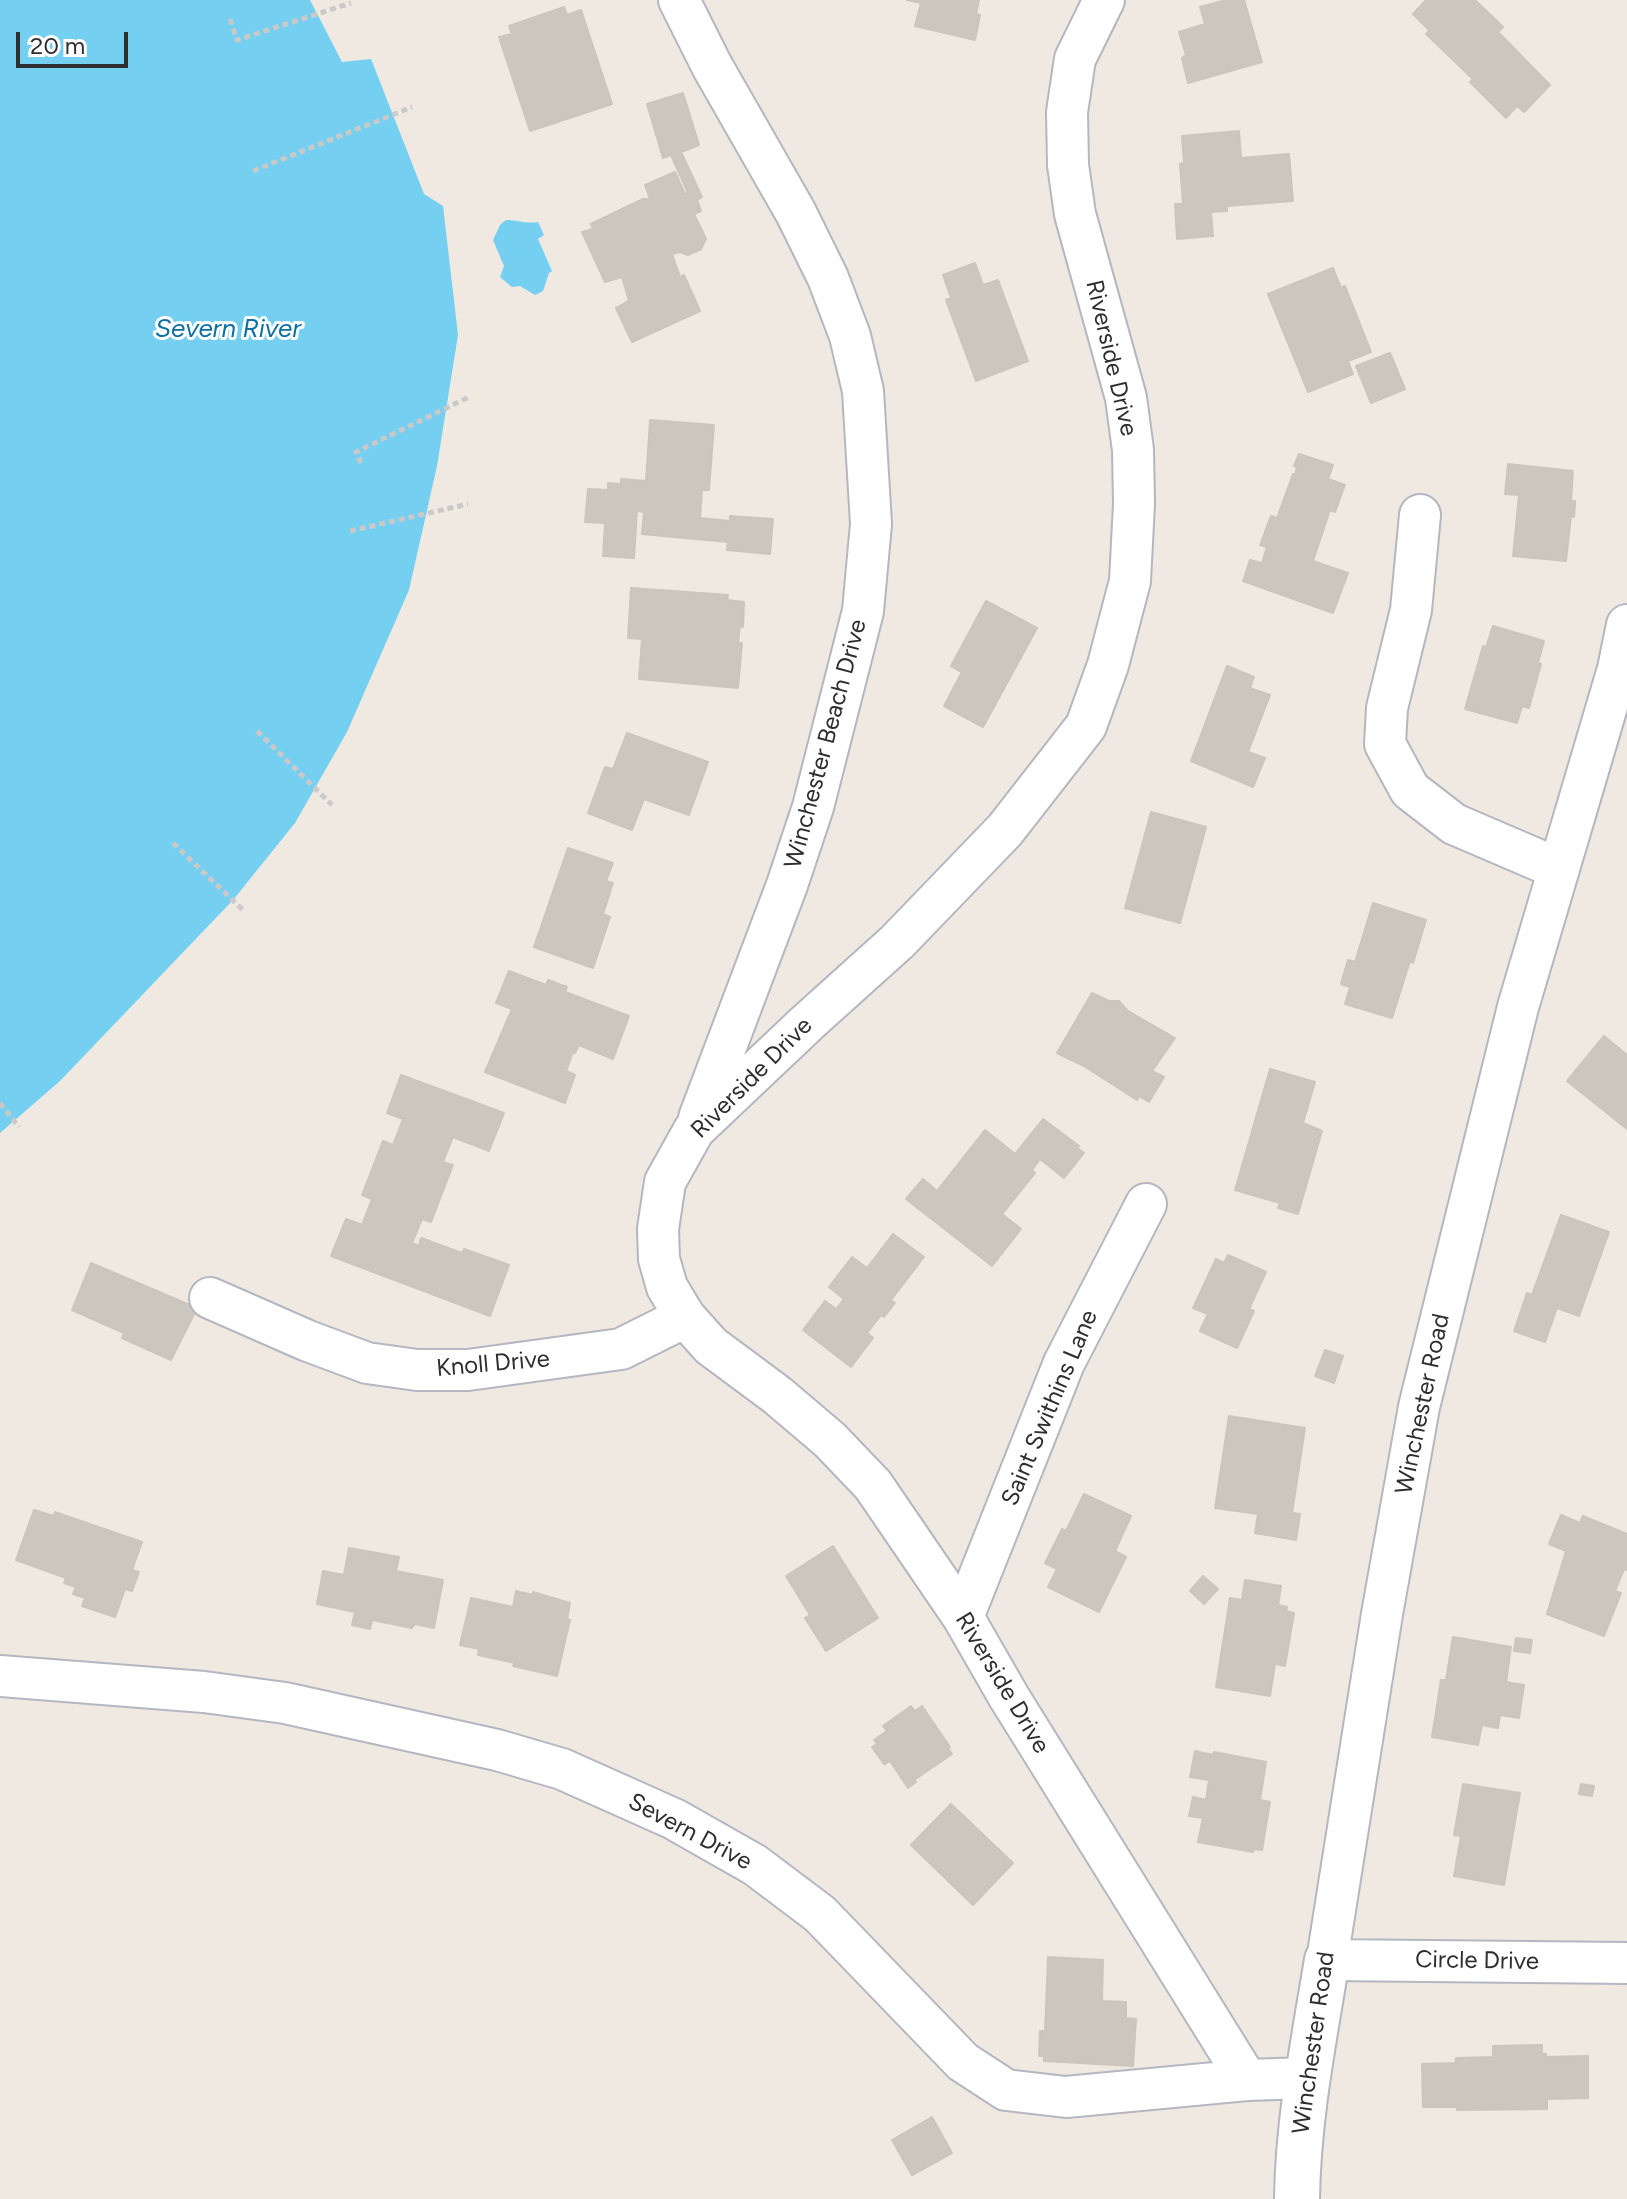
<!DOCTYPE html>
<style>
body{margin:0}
#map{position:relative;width:1627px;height:2199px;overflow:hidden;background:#efe9e1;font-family:Figtree,sans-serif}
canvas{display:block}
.scale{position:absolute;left:16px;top:32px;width:112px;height:36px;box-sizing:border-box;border:4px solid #2e2e2e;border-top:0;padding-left:10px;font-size:24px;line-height:28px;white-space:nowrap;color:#2e2e2e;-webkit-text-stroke:6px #fff;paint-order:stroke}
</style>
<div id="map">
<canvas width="1627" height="2199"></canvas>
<div class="scale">20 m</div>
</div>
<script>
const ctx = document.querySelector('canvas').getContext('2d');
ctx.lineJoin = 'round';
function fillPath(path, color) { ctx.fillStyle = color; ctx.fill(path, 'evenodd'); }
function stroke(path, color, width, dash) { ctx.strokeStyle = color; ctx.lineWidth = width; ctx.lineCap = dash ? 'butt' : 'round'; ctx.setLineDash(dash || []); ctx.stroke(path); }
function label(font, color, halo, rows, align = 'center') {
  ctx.font = font + ' Figtree,sans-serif'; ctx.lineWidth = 6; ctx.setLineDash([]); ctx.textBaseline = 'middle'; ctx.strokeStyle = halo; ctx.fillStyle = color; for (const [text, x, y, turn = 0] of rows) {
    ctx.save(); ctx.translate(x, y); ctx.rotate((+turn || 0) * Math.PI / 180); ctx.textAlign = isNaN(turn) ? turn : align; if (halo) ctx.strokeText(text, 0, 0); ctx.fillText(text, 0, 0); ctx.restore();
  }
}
fillPath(new Path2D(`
 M0,0H310L342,62L371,59L424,194L443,206L458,335L437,466L409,590L347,732L295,823L233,900L60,1081L0,1133Z
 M506,220C518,220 526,224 538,222L544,235L538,239L552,271L549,273L543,291L535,295L520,286L512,287L500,277L504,266L493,240L500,225Z`), '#75cff0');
const building = new Path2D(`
 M907,0H979L976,14L980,15L975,40L915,26L921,3Z
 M1226,0H1244L1262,62L1188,83L1182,58L1186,55L1179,32L1205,24L1200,7Z
 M1426,0H1475L1503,27L1498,32L1550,85L1524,112L1517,106L1506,118L1470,82L1473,79L1426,34L1429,30L1413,14Z
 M564,7L567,15L581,10L612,104L530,131L499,37L512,34L509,26Z
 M683,93L699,145L681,152L702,197L697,200L701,211L694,214L706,239L701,249L688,255L680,252L672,254L680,277L684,275L700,311L632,342L616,308L629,301L622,277L605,282L582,232L593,229L591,224L595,222L643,199H650L645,185L675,172L685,194L688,193L671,155L663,158L647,104Z
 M1239,131L1241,158L1289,154L1293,201L1227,206V211L1211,212L1213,236L1177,239L1175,204H1183L1180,164L1184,163L1182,136Z
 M975,263L983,285L998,280L1028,361L976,381L946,300L951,298L943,275Z
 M1333,268L1341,288L1345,286L1371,352L1348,361L1353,374L1308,392L1268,294Z
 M1390,353L1405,389L1371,403L1356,366Z
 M650,420L714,425L709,490H702L700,518L730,521V516L773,519L770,554L727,550L728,542L642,534L644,512L637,511L634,558L603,556L605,523L585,522L588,489L608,490V483L621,484V479L646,481Z
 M1299,454L1333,465L1328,479L1345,485L1335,512L1330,510L1313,561L1348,573L1333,613L1243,581L1250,560L1262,563L1267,547L1260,545L1271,516L1277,518L1293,474L1295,475L1297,467L1294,466Z
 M1508,464L1573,471L1571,501H1575V504L1574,517L1571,516L1566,561L1513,556L1519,495L1505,494Z
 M631,588L728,595L727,600L744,602L743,627L740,626L738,643H742L738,688L639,679L642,639L628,638Z
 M986,601L1037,628L983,727L944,706L962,672L951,666Z
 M1493,626L1544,641L1538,663L1541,664L1529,708L1522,706L1517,723L1465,709L1483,646L1486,647Z
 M1227,666L1254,677L1250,688L1270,695L1248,752L1265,758L1253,787L1191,761Z
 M627,733L708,762L689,815L644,799L632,830L588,813L605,767L613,769Z
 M1151,812L1206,827L1180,923L1125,908Z
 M568,848L613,863L606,881L613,883L603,914L610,917L593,968L534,947Z
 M1373,903L1426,920L1413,963L1410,961L1392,1018L1345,1004L1350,987L1341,984L1348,960L1355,962Z
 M509,971L546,985L548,980L567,987L565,992L629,1016L613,1059L579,1045L575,1053L573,1052L566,1071L575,1075L565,1103L485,1072L512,1009L496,1003Z
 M1092,993L1109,1001H1119L1128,1011L1175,1038L1152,1071L1164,1077L1149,1102L1139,1096L1137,1100L1084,1066L1057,1053Z
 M1604,1036L1627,1055V1129L1567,1081Z
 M1270,1069L1315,1082L1303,1123L1322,1131L1298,1214L1278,1208L1280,1203L1235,1190Z
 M401,1075L504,1113L489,1151L453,1137L443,1162L453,1165L431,1222L422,1219L412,1243L419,1246L421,1238L462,1253L464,1249L509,1265L490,1316L331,1256L346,1219L362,1225L372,1199L362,1195L383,1141L393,1145L403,1119L387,1113Z
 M1043,1119L1079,1146L1077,1148L1084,1153L1064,1178L1040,1159L1037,1163L1032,1170L1035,1173L1002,1214L1021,1229L992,1266L906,1199L923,1179L937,1191L985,1130L1015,1154Z
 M1561,1215L1609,1232L1579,1316L1557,1308L1545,1342L1514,1331L1527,1293L1532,1295Z
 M893,1234L924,1257L891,1300L895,1303L884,1317L881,1315L867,1333L873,1338L851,1367L803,1330L825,1301L836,1309L844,1299L829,1287L852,1257L867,1268Z
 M1228,1255L1266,1272L1249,1309L1254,1311L1237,1348L1200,1331L1208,1314L1193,1308L1216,1259L1224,1263Z
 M91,1263L197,1308L171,1360L122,1338L124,1333L72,1310Z
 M1325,1350L1343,1356L1334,1383L1315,1376Z
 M1229,1416L1305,1428L1292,1513L1300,1514L1296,1540L1255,1533L1258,1514L1215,1508Z
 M1084,1494L1131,1516L1115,1551L1126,1557L1099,1612L1048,1587L1057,1569L1045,1563L1062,1529L1066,1531Z
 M34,1510L54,1516L55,1512L142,1542L132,1570L139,1572L132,1591L125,1589L115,1617L82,1606L85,1598L73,1594L76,1587L64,1583L66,1578L16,1560Z
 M1561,1515L1580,1523L1583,1516L1627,1534V1570L1624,1569L1615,1591L1621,1593L1604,1636L1547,1614L1566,1551L1549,1544Z
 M833,1546L878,1618L826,1651L805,1618L810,1615L786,1576Z
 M349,1548L399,1557L396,1571L443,1580L434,1628L415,1624L412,1628L372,1620L370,1629L352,1625L355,1612L317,1604L323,1571L344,1575Z
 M1203,1576L1218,1589L1204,1604L1190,1591Z
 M1245,1580L1281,1586L1278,1605L1287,1607L1286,1611L1294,1613L1285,1666L1275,1664L1270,1696L1216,1687L1230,1598L1242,1600Z
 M516,1591L533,1595V1592L570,1603L567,1619L570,1620L557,1676L513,1666L515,1663L478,1655L479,1649L460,1645L471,1598L513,1607Z
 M1453,1637L1511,1647L1506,1682L1524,1685L1519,1718L1500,1715L1498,1728L1482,1725L1478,1745L1432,1737L1441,1680H1446Z
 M1516,1638L1532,1640L1530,1653L1514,1651Z
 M911,1706L915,1711L922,1706L950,1747L948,1748L952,1754L914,1780L916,1782L908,1788L890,1761L884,1764L872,1747L877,1744L874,1740L887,1731L883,1726Z
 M1195,1751L1213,1755L1214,1752L1266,1762L1260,1800L1270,1802L1262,1850L1254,1849L1253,1852L1198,1842L1203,1818L1189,1816L1193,1797L1206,1800L1209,1780L1190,1777Z
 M1463,1784L1520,1793L1504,1885L1454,1876L1461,1836L1454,1835Z
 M1581,1784L1594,1786L1592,1796L1579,1794Z
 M951,1804L1013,1863L973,1905L911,1845Z
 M1048,1957L1103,1960L1102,2001L1126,2002V2018L1136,2019L1133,2066L1044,2061V2056H1039L1040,2031H1045Z
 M1542,2045V2054H1546V2057L1588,2056V2098L1547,2099V2109L1457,2110V2107H1423L1422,2064L1456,2063V2058L1493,2057V2046Z
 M932,2117L952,2153L912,2175L892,2140Z`);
fillPath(building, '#cbc7bf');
stroke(building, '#cbc5ba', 2);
const street = new Path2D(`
 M679,0L712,66L796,213L828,278L850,336L863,391L871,524L863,611L813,807L787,885L699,1118
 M1104,0L1075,59L1067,112L1068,165L1075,214L1126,398L1133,450L1134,504L1130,581L1108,665L1086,726L1005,830L897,942L807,1023L694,1130L665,1182L658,1229L659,1259L667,1287L685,1317L711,1346L777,1395L830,1440L873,1485L963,1617L1009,1697L1247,2080
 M1420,515L1411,610L1387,708L1385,744L1410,790L1454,824L1559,869
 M1627,625L1618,669L1518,1007L1419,1407L1382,1614L1327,1960L1627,1963
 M210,1298L308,1341L367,1363L417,1370H468L621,1349L685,1317
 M963,1617L1064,1363L1146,1204
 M0,1676L204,1692L285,1703L497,1750L562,1769L674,1819L755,1865L820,1914L963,2062L1006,2090L1066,2097L1247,2080L1307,2078`);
const secondary = new Path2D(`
 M1297,2199C1298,2119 1314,2039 1327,1960`);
stroke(street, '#b4b7c1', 44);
stroke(secondary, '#b4b7c1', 48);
stroke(new Path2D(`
 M230,19L237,40L351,3
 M253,171L412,107
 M361,463L356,452L471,396
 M350,531L468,504
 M257,731L332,805
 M173,843L244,911
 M0,1103L19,1127`), '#c9c9c9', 5, [6, 4]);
stroke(street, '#fff', 40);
stroke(secondary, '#fff', 44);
label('24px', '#2e2e2e', '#fff', [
 ["Riverside Drive",1111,358,77],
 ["Winchester Beach Drive",826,744,-75],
 ["Riverside Drive",752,1078,-45],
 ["Knoll Drive",493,1364,-5],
 ["Winchester Road",1423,1404,-78],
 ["Saint Swithins Lane",1050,1408,-67],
 ["Riverside Drive",1002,1683,59],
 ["Severn Drive",690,1832,28],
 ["Circle Drive",1477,1961,1],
 ["Winchester Road",1314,2043,-82]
]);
label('italic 26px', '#0d6fa3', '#fff', [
 ["Severn River",228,329]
]);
</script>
